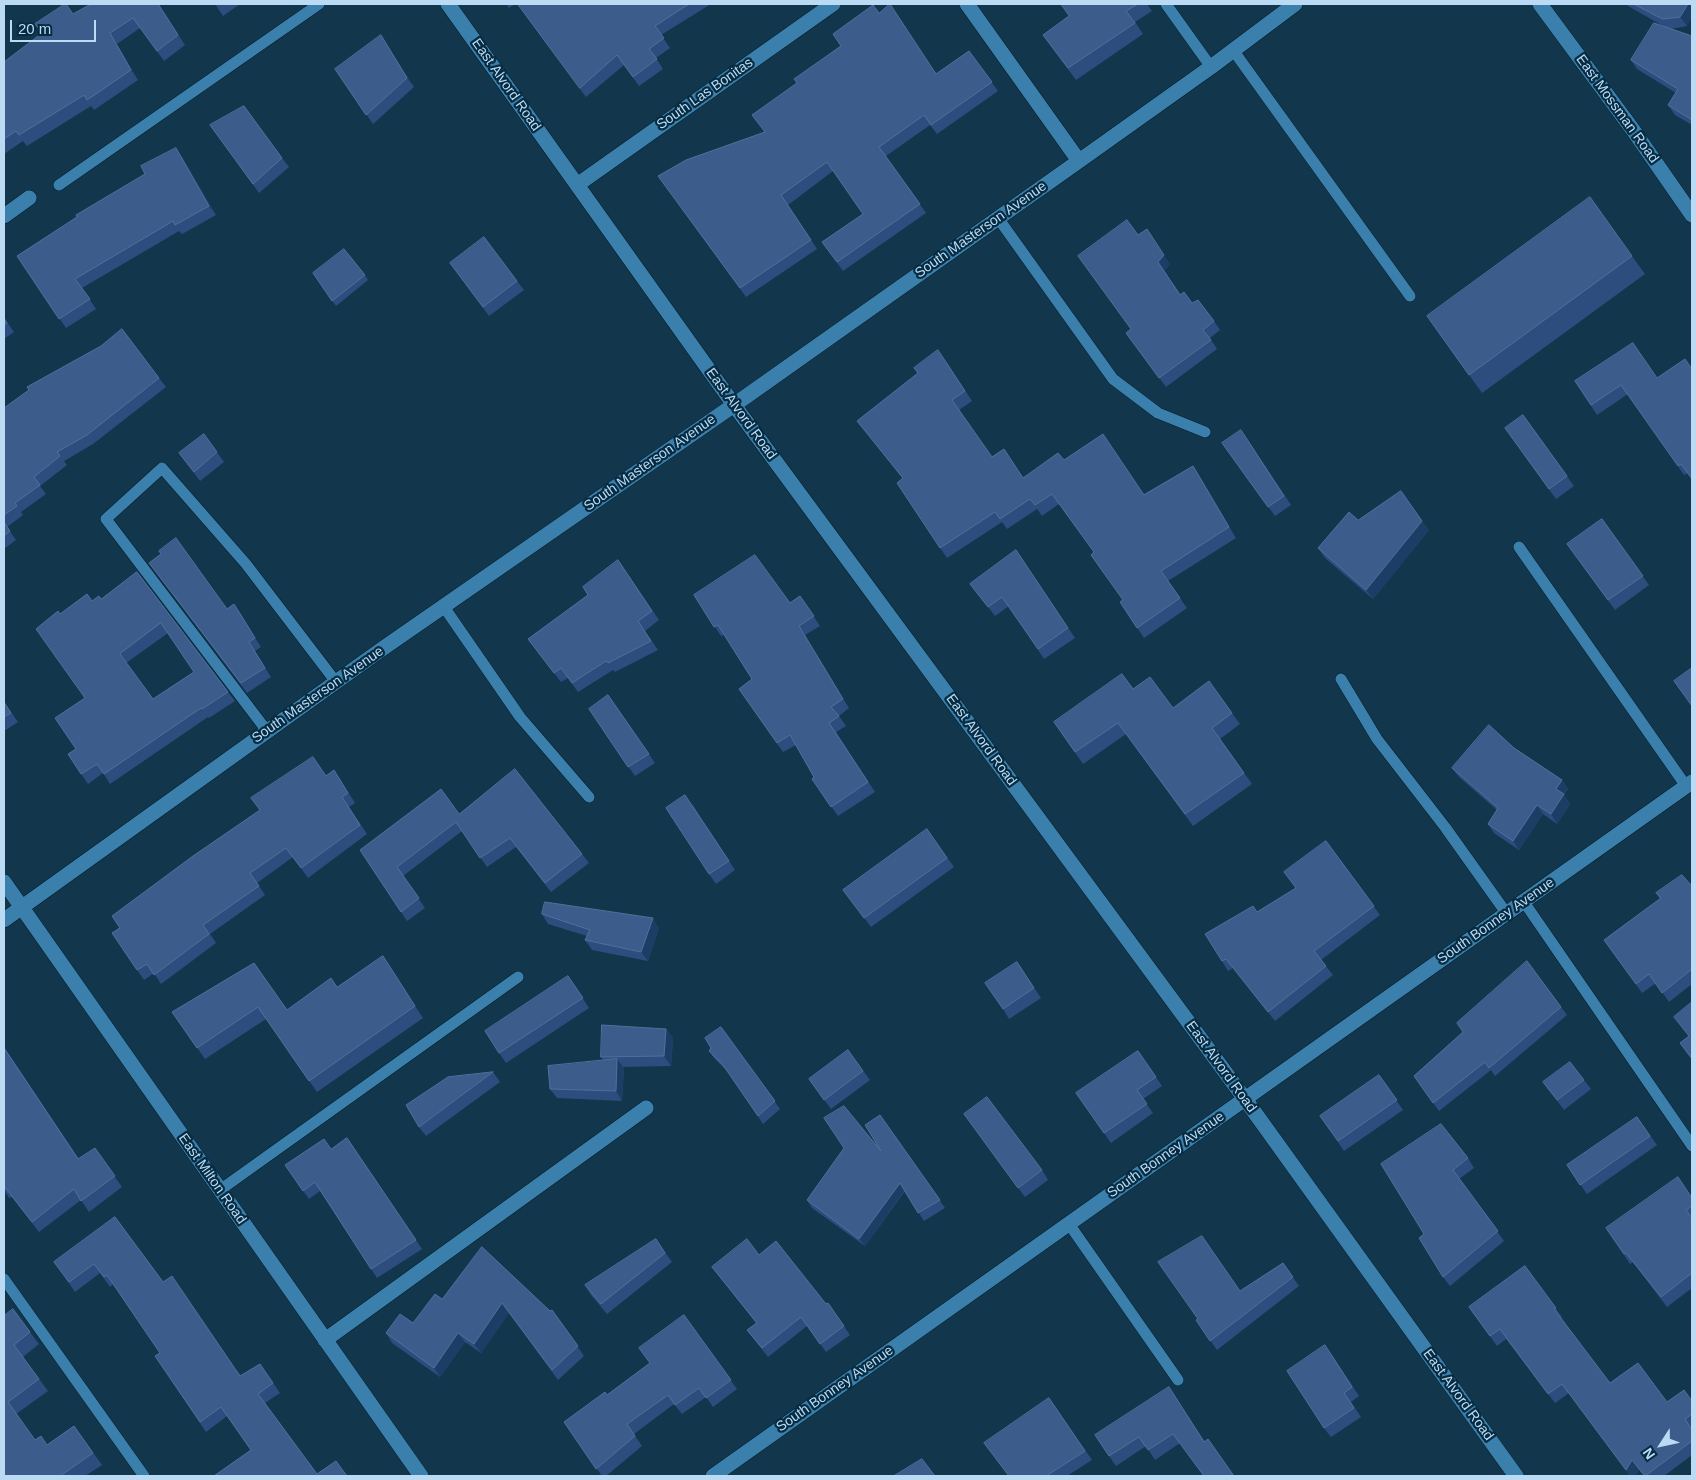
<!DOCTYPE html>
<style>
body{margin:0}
#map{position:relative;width:1696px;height:1480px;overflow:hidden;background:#12374d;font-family:Helvetica,sans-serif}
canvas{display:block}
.frame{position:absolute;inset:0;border:5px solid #badbf3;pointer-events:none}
.north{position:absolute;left:1636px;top:1420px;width:50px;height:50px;-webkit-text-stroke:4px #062c43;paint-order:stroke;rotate:235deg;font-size:14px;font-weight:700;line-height:20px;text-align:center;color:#badbf3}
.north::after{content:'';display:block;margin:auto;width:18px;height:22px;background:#badbf3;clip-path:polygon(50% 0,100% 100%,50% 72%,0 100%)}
.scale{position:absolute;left:10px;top:20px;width:86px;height:22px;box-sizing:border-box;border:2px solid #badbf3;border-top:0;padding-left:6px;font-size:15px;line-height:18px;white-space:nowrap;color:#badbf3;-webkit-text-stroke:4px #062c43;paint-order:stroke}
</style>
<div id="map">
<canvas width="1696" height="1480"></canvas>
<div class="frame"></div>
<div class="north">N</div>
<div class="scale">20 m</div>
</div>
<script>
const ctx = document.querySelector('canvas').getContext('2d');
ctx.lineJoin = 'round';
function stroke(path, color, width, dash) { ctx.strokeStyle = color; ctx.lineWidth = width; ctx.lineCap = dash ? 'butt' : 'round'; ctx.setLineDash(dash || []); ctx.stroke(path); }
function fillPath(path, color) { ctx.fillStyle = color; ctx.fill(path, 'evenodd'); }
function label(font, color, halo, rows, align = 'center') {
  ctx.font = font + ' Helvetica,sans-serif'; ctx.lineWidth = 4.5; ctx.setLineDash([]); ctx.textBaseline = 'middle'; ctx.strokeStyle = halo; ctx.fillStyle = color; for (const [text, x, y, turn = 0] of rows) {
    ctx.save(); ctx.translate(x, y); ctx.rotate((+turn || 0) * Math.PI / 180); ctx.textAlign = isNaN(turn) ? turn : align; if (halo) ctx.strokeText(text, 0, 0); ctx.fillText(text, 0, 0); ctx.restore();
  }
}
const lane = new Path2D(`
 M1166,4L1211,67
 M1233,50L1410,296
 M59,185L319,4
 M998,218L1113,379L1158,413L1205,432
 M1519,547L1686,786
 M444,607L520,717L589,797
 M1341,679L1377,739L1445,827L1507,914
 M267,731L106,519L162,468L246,564L336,682
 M1524,902L1692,1146
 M220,1190L518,977
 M1069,1224L1178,1380
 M4,1279L144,1476`);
const street = new Path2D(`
 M448,4L734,405L1245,1099L1516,1476
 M967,4L1079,161
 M1540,4L1633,130L1692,215
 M577,185L833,4
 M4,216L29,198
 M4,882L421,1476
 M4,920L382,649L734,405L1079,161L1211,67L1295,4
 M325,1340L646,1108
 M713,1476L1692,782`);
stroke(lane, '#071d2b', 12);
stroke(street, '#071d2b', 16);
stroke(lane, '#3b80ac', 11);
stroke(street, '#3b80ac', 15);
fillPath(new Path2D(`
 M91,4H159L185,45L164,61L140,28L117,44L138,80L94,110L91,106L27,146L23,141L4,154V62L74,14Z
 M215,4H240L223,16Z
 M506,4H515L509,8Z
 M517,4H711L661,35L670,48L656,58L663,69L639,86L624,65L586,97Z
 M1061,4H1147L1152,11L1135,22L1143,34L1076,80L1043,35L1069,16Z
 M1626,4H1692L1687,26L1671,29L1692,36V125L1675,115L1668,105L1676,93L1637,69L1631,60L1665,27L1628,6Z
 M879,13L937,74L969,51L998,91L937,134L930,125L886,156L926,213L843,271L822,242L863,214L833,171L788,205L817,249L746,297L658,176L764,132L797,83Z
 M387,45L414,87L373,124L335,69Z
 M210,125L282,158L289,167L259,193Z
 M182,157L216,215L182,234L179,231L82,288L96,309L66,328L17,256Z
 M1138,235L1170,264L1164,271L1181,295L1192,303L1214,321L1220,330L1210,338L1217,349L1166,387L1126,333L1131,329Z
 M1632,256L1645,274L1482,393L1427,316Z
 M450,263L517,281L524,290L489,316Z
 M313,273L365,275L368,280L336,306Z
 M4,318L14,332L4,339Z
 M1633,343L1688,473L1684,475L1628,394L1597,415L1575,381Z
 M945,360L972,401L959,410L992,457L1004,449L1023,478L1064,460L1144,494L1193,466L1200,477L1236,538L1168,581L1187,608L1144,638L1120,602L1123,600L1094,552L1059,504L1042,516L1037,509L1007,529L1002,522L947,558L897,483L903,479L865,431L857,421Z
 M159,378L166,387L93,444L64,461L67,465L40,486L46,494L21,512L23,515L7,527L16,540L4,549V408Z
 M1523,415L1574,486L1556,499L1505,428Z
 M204,434L224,462L200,481L179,453Z
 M1247,439L1291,505L1275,516L1222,443Z
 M1602,519L1649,585L1615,610L1567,544Z
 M1358,520L1429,530L1373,599L1325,558L1318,548Z
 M1016,550L1075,638L1044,659L1009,606L995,616L970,584Z
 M618,560L659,620L645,631L658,650L615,672L613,670L578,692L568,678L561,682L528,639L588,595Z
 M149,563L227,609L241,614L261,647L255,651L271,677L247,693Z
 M137,572L235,701L209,718L208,717L110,784L103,773L88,784L68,754L76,749L85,698L60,614L92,601L101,599ZM168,633L194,672L153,699L126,663Z
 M694,595L790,603L800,596L820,626L805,635L849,708L839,716L846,726L836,732L875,792L838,816L812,779L814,777L796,745L783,752L739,689L752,679L724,635L721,636Z
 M1133,689L1173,708L1232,713L1240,724L1220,739L1252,784L1193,826L1126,734L1083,764L1054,722Z
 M608,695L655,763L635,776L589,709Z
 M4,702L18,722L4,731Z
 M1514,748L1562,780L1568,789L1564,795L1570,804L1557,824L1543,814L1519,850L1494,833L1488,824L1497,810L1459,777L1452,768Z
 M334,770L355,803L349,807L367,834L308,878L293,857L257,883L265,895L210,934L216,943L161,984L154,973L144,980L112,933Z
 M692,804L735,870L716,884L709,874Z
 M459,814L582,854L589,863L551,892L516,847L487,867L462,831L403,876L425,908L407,921L360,850Z
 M927,829L954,867L871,927L843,890Z
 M1326,841L1380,915L1321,960L1333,975L1275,1021L1233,968L1228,971L1222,961L1257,912L1296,888Z
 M1692,883V984L1669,1002L1656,983L1642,993L1604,940L1660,899L1656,893L1691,885Z
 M542,914L659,928L648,961L592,950L585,940L587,936L548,924Z
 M1527,961L1567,1015L1495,1076L1491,1070L1439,1111L1414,1076L1463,1032Z
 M1017,962L1041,998L1009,1019L1003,1009Z
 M254,963L287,1010L337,987L391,968L423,1018L317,1092L266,1019L205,1059L172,1012Z
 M568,976L589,1008L506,1063L499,1053Z
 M721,1027L780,1109L763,1124L728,1072L714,1058L709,1051L711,1048Z
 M666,1029L673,1038L671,1066L623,1067L624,1068L622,1101L557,1098L550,1089L603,1060L601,1057Z
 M4,1047L79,1159L95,1148L122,1187L89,1212L81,1200L39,1232L12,1197L9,1198L4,1190Z
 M848,1050L870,1080L831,1109L809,1079Z
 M1138,1051L1162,1086L1143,1099L1153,1113L1111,1143L1076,1093Z
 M493,1072L500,1082L426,1136L419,1127Z
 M1379,1075L1403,1110L1344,1151L1320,1116Z
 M1584,1080L1591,1089L1564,1110L1543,1082Z
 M964,1114L1042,1170L1048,1180L1025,1197Z
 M880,1115L945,1208L924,1221L905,1191L865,1246L812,1208L807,1200L881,1151Z
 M1637,1117L1657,1145L1587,1194L1567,1165Z
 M347,1138L422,1249L377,1278L320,1191L309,1199L285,1165L331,1149Z
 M1468,1158L1474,1168L1459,1179L1504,1241L1450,1286L1443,1277L1424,1234L1381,1164Z
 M1692,1198V1288L1667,1307L1633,1262L1630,1264L1606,1228Z
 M115,1217L163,1282L241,1376L260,1364L280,1393L265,1403L317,1474L347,1476H214L251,1450L227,1416L206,1432L155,1356L160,1353L113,1284L110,1287L100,1273L75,1292L54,1262Z
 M656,1239L672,1262L607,1314L591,1295L585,1285Z
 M759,1255L826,1304L828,1303L850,1335L826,1352L807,1326L768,1357L747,1330L756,1323L712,1267Z
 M1283,1263L1299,1286L1217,1350L1196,1320Z
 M1525,1266L1562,1317L1561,1318L1610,1383L1667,1402L1692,1401V1455L1664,1476H1644L1639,1470L1635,1476H1630L1569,1393L1555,1403L1506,1339L1497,1346L1469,1307Z
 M442,1299L550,1311L552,1310L584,1356L558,1380L509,1313L481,1353L465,1342L440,1377L392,1343L386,1333L413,1323Z
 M684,1315L737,1389L713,1407L706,1397L682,1414L674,1404L634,1434L642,1446L606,1476H602L564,1422L607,1395L650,1363Z
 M4,1316L30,1332L39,1344L23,1357L48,1391L16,1414L35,1440L47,1445L74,1426L102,1465L85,1476H4Z
 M1332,1355L1359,1396L1351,1402L1361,1417L1331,1437L1324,1428Z
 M1169,1387L1205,1442L1234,1476L1180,1443L1155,1460L1146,1446L1116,1466L1109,1456Z
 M1049,1398L1092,1460L1067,1476H1008Z`), '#2d4d7f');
fillPath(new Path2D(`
 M158,4H159L185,45L178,35Z
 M1688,4H1692V17L1687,26L1680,17Z
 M110,33L117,44L138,80L131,70Z
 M381,35L387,45L414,87L407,78Z
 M176,148L182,157L216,215L209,206Z
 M1147,229L1170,264L1164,271L1158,262Z
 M1193,466L1200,477L1236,538L1229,527Z
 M1401,491L1429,530L1373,599L1366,590Z
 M234,604L241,614L261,647L255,638Z
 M799,626L805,635L849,708L843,699Z
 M249,642L255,651L271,677L265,668Z
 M1562,780L1568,789L1564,795L1570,804L1557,824L1551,814L1556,789Z
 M1537,805L1543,814L1519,850L1513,841Z
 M653,918L659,928L648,961L641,952Z
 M383,956L391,968L423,1018L415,1006Z
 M666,1029L673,1038L671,1066L664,1056Z
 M617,1059L624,1068L622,1101L616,1091Z
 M900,1183L905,1190L865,1246L859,1239Z
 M502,1303L509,1313L481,1353L474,1344Z
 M458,1333L465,1342L440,1377L434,1368Z
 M1632,1460L1639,1470L1635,1476H1630L1626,1470Z`), '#1c3e66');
const building = new Path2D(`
 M65,4H66L73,14L91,4H158L178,35L157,51L133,18L110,33L131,70L87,100L84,95L19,135L16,131L4,139V62L42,33L35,24Z
 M518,4H689L655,26L664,38L649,49L657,59L633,77L617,55L580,88Z
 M890,4L936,74L969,51L992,82L931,125L924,115L879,147L920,204L837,262L822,242L863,214L827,162L781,195L811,240L740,288L658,176L686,160L765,132L752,115L797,83L794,79L841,46L833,34L873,5L879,13Z
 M1061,4H1138L1126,11L1135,23L1068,68L1043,35L1069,16Z
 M1634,4H1688L1680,17L1663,19Z
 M1654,23L1692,36V120L1668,105L1678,89L1631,60Z
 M381,35L407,78L366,115L335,69Z
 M244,106L282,158L253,184L210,125Z
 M176,148L209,206L175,225L173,221L75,279L90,299L59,319L17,256L77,217L76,215L145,174L141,166Z
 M1590,197L1632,256L1469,375L1427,316Z
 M1127,220L1138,235L1147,229L1164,255L1158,262L1180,295L1184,292L1192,303L1198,300L1214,321L1203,330L1211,340L1159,378L1126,333L1131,329L1078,256Z
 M484,237L517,281L483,307L450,263Z
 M344,249L365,275L332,301L313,273Z
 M4,318L7,323L4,325Z
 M122,329L159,378L87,435L57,452L60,456L34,477L40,485L15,503L17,506L4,515V408L29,390L27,387L101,346Z
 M1633,343L1657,378L1685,359L1692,369V479L1681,464L1678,466L1621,385L1591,405L1575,381Z
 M938,350L965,391L952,400L992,457L1004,449L1023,478L1058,453L1064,460L1103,434L1144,495L1193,466L1229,527L1161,571L1180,598L1137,628L1120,602L1123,600L1091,555L1094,552L1052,494L1035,505L1030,499L1000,519L995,512L940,548L897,483L903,478L857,421L918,373L914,368Z
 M1523,415L1567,476L1549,489L1505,428Z
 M1241,430L1284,496L1268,507L1222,443Z
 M204,434L217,452L194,472L179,453Z
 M1401,491L1422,521L1366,590L1318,548L1349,512L1358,520Z
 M1602,519L1643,576L1608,600L1567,544Z
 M4,522L10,531L4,536Z
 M176,538L227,609L234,604L255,638L249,642L265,668L241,683L149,563L161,554L159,551Z
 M1016,550L1068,628L1038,649L1002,597L988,607L970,584Z
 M755,555L790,603L800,596L814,616L799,626L843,699L831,707L839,716L829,723L868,782L831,807L812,779L814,777L790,735L777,743L739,689L752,679L718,625L714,627L694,595Z
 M618,560L652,611L638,621L651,641L608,663L606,661L572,683L561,668L554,673L528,639L588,595L583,587Z
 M137,572L228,692L202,709L201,708L104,774L97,764L81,774L68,754L76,749L55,718L85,698L36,629L58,611L60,614L87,594L92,601L99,596L101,599ZM161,623L194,672L153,699L120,654Z
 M1692,668V706L1674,681Z
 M1122,674L1133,689L1150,677L1173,708L1209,681L1232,713L1212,728L1244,773L1185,814L1118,723L1075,752L1054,722Z
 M608,695L649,754L628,767L589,709Z
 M4,702L11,713L4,717Z
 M1489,725L1514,748L1562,780L1556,789L1564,794L1551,814L1537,805L1513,841L1488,824L1498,808L1452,768Z
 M313,757L326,776L334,770L348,793L342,797L360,825L301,868L286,848L250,873L259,886L203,925L209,934L154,975L147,964L137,970L112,933L120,928L112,916L193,856L260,810L251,798Z
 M515,769L582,854L545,883L510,838L480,858L456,822L397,867L419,898L401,912L360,850L441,789L459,814Z
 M685,795L729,861L709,874L666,808Z
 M927,829L947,858L864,918L843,890Z
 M1326,841L1374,906L1314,951L1326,966L1268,1012L1226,959L1222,961L1205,934L1253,906L1257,912L1296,888L1284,872Z
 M1682,875L1691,885L1692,883V969L1662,993L1649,974L1636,984L1604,940L1661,898L1656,893Z
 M545,902L653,918L641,952L585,940L590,930L542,914Z
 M383,956L415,1006L309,1081L258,1007L197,1048L172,1012L254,963L287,1010L331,978L337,987Z
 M1527,961L1561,1007L1489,1068L1485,1062L1433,1103L1414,1076L1463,1032L1457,1023Z
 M1017,962L1034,988L1003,1009L985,983Z
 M568,976L583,998L499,1053L485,1031Z
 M1692,1002V1059L1680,1043L1689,1036L1674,1017Z
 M602,1025L666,1029L664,1056L601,1057Z
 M721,1027L775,1101L758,1116L723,1065L709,1051L711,1048L705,1038Z
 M4,1048L78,1159L95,1148L115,1176L81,1201L74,1189L32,1222L4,1186V1187Z
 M848,1050L863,1071L824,1100L809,1079Z
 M1138,1051L1156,1077L1137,1090L1147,1104L1104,1133L1076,1093Z
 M617,1059L616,1091L550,1089L548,1066Z
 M1570,1062L1584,1080L1557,1100L1543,1082Z
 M493,1072L419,1127L406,1105L448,1077Z
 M1379,1075L1397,1100L1338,1141L1320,1116Z
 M987,1097L1042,1170L1018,1188L964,1114Z
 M844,1106L881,1151L865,1125L880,1115L940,1200L918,1213L900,1183L859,1239L807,1200L844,1148L824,1118Z
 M1637,1117L1650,1136L1580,1185L1567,1165Z
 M1441,1124L1468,1158L1453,1170L1498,1231L1443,1277L1419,1238L1424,1234L1381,1164Z
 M347,1138L416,1240L371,1269L315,1182L303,1191L285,1165L324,1139L331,1149Z
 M1678,1177L1692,1198V1206L1686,1210L1692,1218V1273L1661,1297L1626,1253L1624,1254L1606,1228Z
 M115,1217L163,1282L172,1276L240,1376L260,1364L273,1383L258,1394L317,1474L336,1461L347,1476H214L251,1450L221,1407L200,1422L155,1356L160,1353L107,1275L104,1277L94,1264L69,1282L54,1262Z
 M1202,1236L1240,1291L1283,1263L1293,1277L1210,1341L1196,1320L1198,1319L1158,1262Z
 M656,1239L665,1253L601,1304L585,1285Z
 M747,1239L759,1255L776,1241L826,1304L828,1303L844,1326L820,1344L801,1317L762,1348L747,1330L757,1323L712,1267Z
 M482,1247L550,1311L552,1310L578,1346L552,1370L502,1303L474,1344L458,1333L434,1368L386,1333L400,1314L413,1323L435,1294L442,1299Z
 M1525,1266L1556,1308L1554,1309L1610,1383L1638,1363L1667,1402L1684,1390L1692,1401V1414L1685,1419L1692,1430V1441L1645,1476L1632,1460L1626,1470L1562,1384L1548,1394L1500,1329L1490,1336L1469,1307Z
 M13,1309L30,1332L14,1345L39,1379L8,1402L35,1440L41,1436L47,1445L74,1426L93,1453L60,1476H4V1316Z
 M684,1315L731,1380L706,1398L699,1388L675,1405L668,1395L627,1424L635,1436L596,1469L564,1422L605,1392L607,1395L650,1363L639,1348Z
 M1325,1345L1352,1387L1344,1393L1354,1408L1324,1428L1287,1371Z
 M1169,1387L1204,1442L1208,1439L1234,1476H1204L1173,1434L1148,1450L1139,1437L1109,1456L1095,1435Z
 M1049,1398L1085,1451L1046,1476H1009L984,1443Z
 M922,1459L935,1476H894Z`);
fillPath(building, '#3c5c8b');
stroke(building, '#50709c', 1);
label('14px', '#badbf3', '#062c43', [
 ["East Alvord Road",506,85,55],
 ["South Las Bonitas",705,94,-35],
 ["East Mossman Road",1617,109,54],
 ["South Masterson Avenue",981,230,-35],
 ["East Alvord Road",741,414,54],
 ["South Masterson Avenue",650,463,-35],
 ["South Masterson Avenue",318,695,-35],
 ["East Alvord Road",981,740,54],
 ["South Bonney Avenue",1496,921,-35],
 ["East Alvord Road",1221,1067,54],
 ["South Bonney Avenue",1166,1155,-35],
 ["East Milton Road",212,1179,55],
 ["South Bonney Avenue",835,1389,-35],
 ["East Alvord Road",1458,1395,54]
]);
</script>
